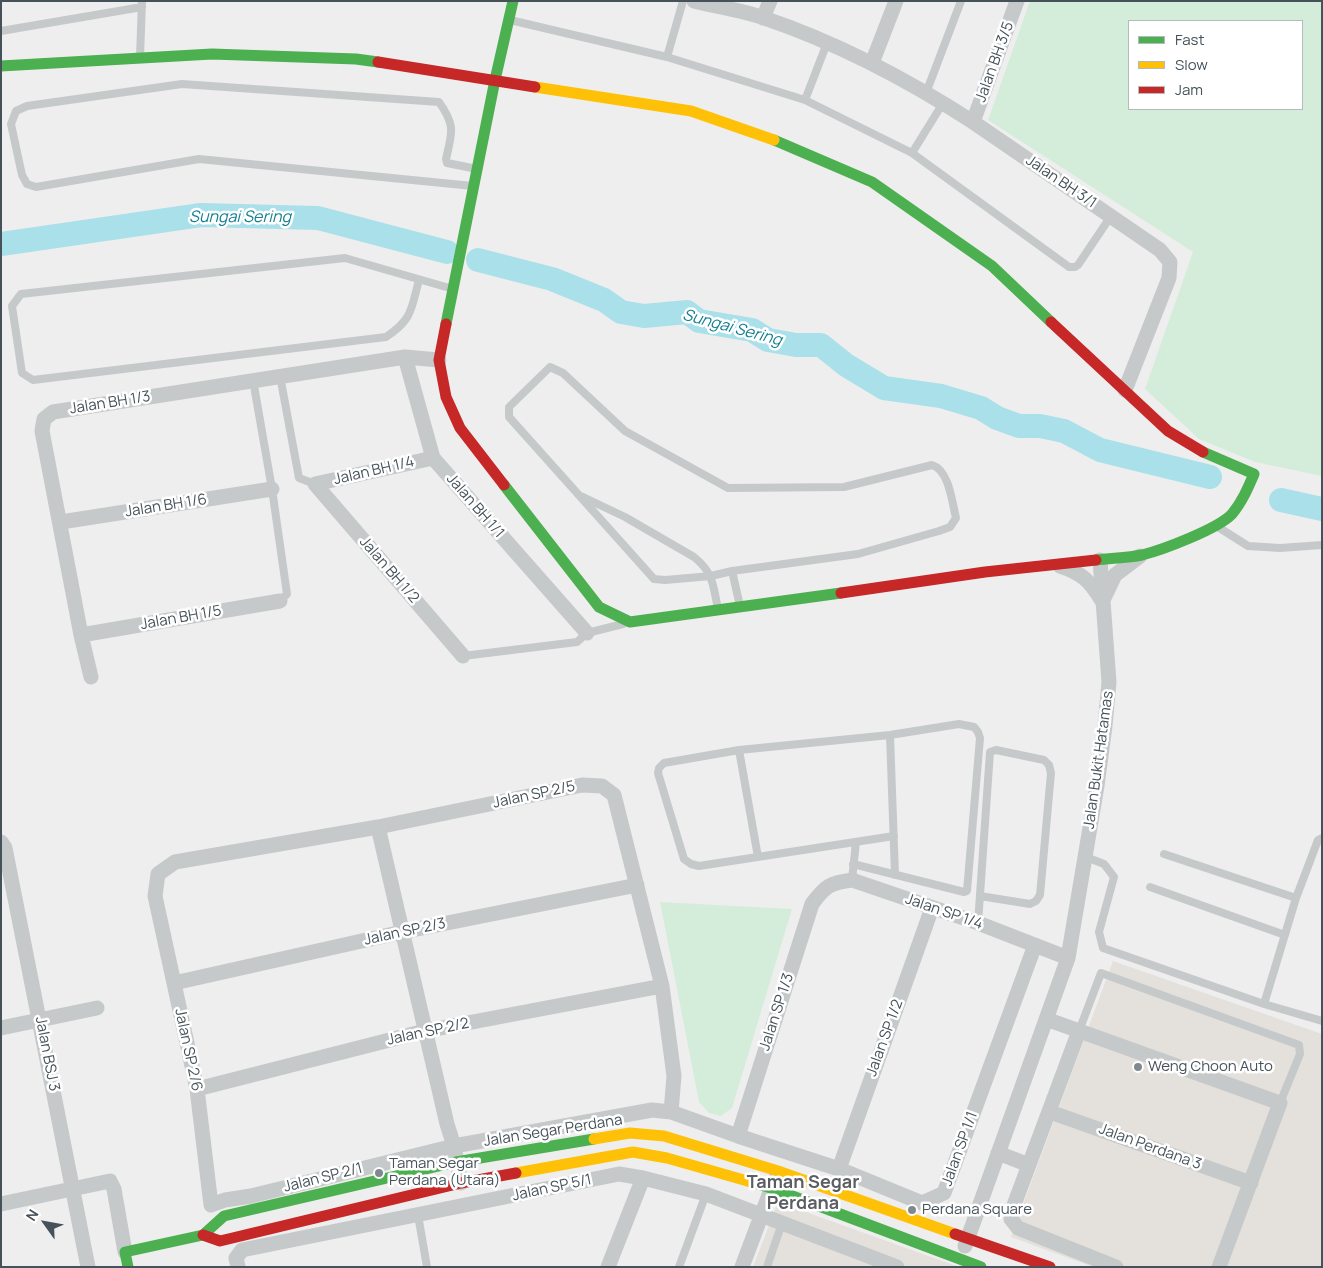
<!DOCTYPE html>
<style>
body{margin:0}
#map{position:relative;width:1323px;height:1268px;overflow:hidden;background:#efeeee;font-family:Manrope,sans-serif}
canvas{display:block}
.frame{position:absolute;inset:0;border:2px solid #46525a;pointer-events:none}
.legend{position:absolute;left:1128px;top:20px;width:175px;height:90px;box-sizing:border-box;background:#fff;border:1px solid #b5babd;margin:0;padding:6px 9px;list-style:none;font-size:15px;color:#46525a}
.legend li{display:flex;align-items:center;gap:10px;height:25px}
.legend b{width:25px;border:1px solid #b5babd}
.north{position:absolute;left:20px;top:1198px;width:50px;height:50px;-webkit-text-stroke:4px #fff;paint-order:stroke;rotate:302deg;font-size:14px;font-weight:700;line-height:20px;text-align:center;color:#46525a}
.north::after{content:'';display:block;margin:auto;width:18px;height:22px;background:#46525a;clip-path:polygon(50% 0,100% 100%,50% 72%,0 100%)}
</style>
<div id="map">
<canvas width="1323" height="1268"></canvas>
<div class="frame"></div>
<ul class="legend">
<li><b style="height:6px;background:#4caf50"></b>Fast</li>
<li><b style="height:6px;background:#ffc107"></b>Slow</li>
<li><b style="height:6px;background:#c62828"></b>Jam</li>
</ul>
<div class="north">N</div>
</div>
<script>
const ctx = document.querySelector('canvas').getContext('2d');
ctx.lineJoin = 'round';
function fillPath(path, color) { ctx.fillStyle = color; ctx.fill(path, 'evenodd'); }
function stroke(path, color, width, dash) { ctx.strokeStyle = color; ctx.lineWidth = width; ctx.lineCap = dash ? 'butt' : 'round'; ctx.setLineDash(dash || []); ctx.stroke(path); }
function label(font, color, halo, rows, align = 'center') {
  ctx.font = font + ' Manrope,sans-serif'; ctx.lineWidth = 5; ctx.setLineDash([]); ctx.textBaseline = 'middle'; ctx.strokeStyle = halo; ctx.fillStyle = color; for (const [text, x, y, turn = 0] of rows) {
    ctx.save(); ctx.translate(x, y); ctx.rotate((+turn || 0) * Math.PI / 180); ctx.textAlign = isNaN(turn) ? turn : align; if (halo) ctx.strokeText(text, 0, 0); ctx.fillText(text, 0, 0); ctx.restore();
  }
}
fillPath(new Path2D(`
 M1113,961L1322,1034V1267H1093L1011,1237Z
 M778,1202L959,1267H753Z`), '#e4e1dc');
fillPath(new Path2D(`
 M1030,1H1322V476L1255,462L1199,439L1145,389L1193,252L988,120ZM1129,21H1302V109H1129Z
 M660,902L792,909L732,1108L721,1116L709,1113L699,1102Z`), '#d4eddb');
stroke(new Path2D(`
 M1,244L201,215L318,218L447,252
 M478,260L552,279L604,300L621,312L644,316L687,312L699,321L752,330L768,340L796,345H821L846,365L884,388L941,396L981,408L997,418L1019,426H1040L1064,431L1100,450L1210,477
 M1281,500L1322,509`), '#aae0e9', 24);
stroke(new Path2D(`
 M510,20L667,57L805,100L912,153L1069,267H1075L1078,265L1111,216
 M1,31L142,7
 M140,57L142,1
 M667,57L683,1
 M926,93L961,1
 M805,100L827,43
 M912,153L943,103
 M473,186L199,159L36,187L27,184L22,175L11,124L16,111L27,106L182,84L439,102C456,126 452,132 446,159L447,163L477,169
 M419,280C411,309 413,319 386,337L33,380L22,373L12,306L21,294L345,258L453,289
 M550,367L563,373L625,431L728,488L844,487L932,465C949,470 952,502 956,518L950,527L939,531L858,554L732,571L711,576L665,580L654,579L509,417V407Z
 M280,376L299,478L315,484
 M253,380L272,489L287,594L280,601
 M583,497L625,517L694,557C714,573 713,586 718,609
 M1218,527L1248,546L1280,548L1322,545
 M732,571L740,606
 M463,656L577,642L587,633L623,624
 M890,735L895,875
 M739,750L758,857
 M1164,854L1296,898
 M1086,857L1104,864L1114,877L1099,932L1103,948L1264,1004L1322,1021
 M853,864L964,892L967,891L980,738L978,732L974,727L959,724L890,735L739,750L664,763L659,768L658,773L684,859L691,864L699,866L894,836
 M852,880L856,842
 M1150,887L1285,935
 M978,923L990,752L996,750L1044,760L1049,765L1051,773L1040,895L1036,901L1030,904L980,896
 M1264,1004L1296,898L1318,840L1322,838
 M1079,1031L1101,973L1299,1045L1300,1054L1280,1103
 M418,1215L427,1267
 M679,1267L706,1194
 M767,1267L782,1223`), '#c6c9ca', 8);
stroke(new Path2D(`
 M694,1C717,7 742,10 764,18C838,43 908,80 973,122L1160,250L1170,262L1169,278L1125,390
 M763,18L770,1
 M872,63L896,1
 M973,122L1017,1
 M405,357L433,458L587,633
 M433,458L315,484L463,656
 M61,522L272,489
 M1060,566C1082,573 1090,581 1102,601
 M1104,598L1115,575L1140,556
 M81,635L280,601
 M91,677L81,635L42,431L44,419L53,412L405,357L439,360
 M378,827L447,1124L454,1146L461,1183
 M1,842L5,848L88,1267
 M174,983L402,932L637,885
 M1046,1019L1280,1103L1219,1267
 M1,1028L97,1008
 M1079,1031L1014,1205L1011,1219L1018,1228L1116,1267
 M197,1089L425,1031L662,986
 M671,1112L674,1076L662,986L614,795L602,786L582,785L378,827L175,862L158,874L155,896L197,1089L211,1205L225,1200L251,1196L454,1146L652,1110L671,1112L738,1136L839,1169L922,1203L944,1193L1035,945
 M1050,1112L1251,1183
 M738,1136L812,904C825,886 830,883 852,880L978,923L1068,958
 M998,1153L1029,1165
 M839,1169L932,908
 M1,1204L110,1181L114,1189L125,1252
 M965,1246L1068,958L1097,786L1105,726L1109,682L1100,560
 M238,1267L236,1258L242,1250L619,1174L643,1178L706,1194L897,1267
 M608,1267L643,1178
 M742,1267L775,1179`), '#c6c9ca', 15);
stroke(new Path2D(`
 M1,66L212,54L356,59L378,62
 M774,140L872,182L992,266L1051,322
 M446,324L495,80L513,1
 M504,485L599,607L630,622L841,593
 M1096,560C1111,558 1127,558 1142,555C1162,550 1218,529 1232,514C1242,502 1248,488 1254,474L1203,452
 M751,1182L771,1188L981,1267
 M128,1267L125,1252L203,1235L224,1216L456,1162L594,1139`), '#4caf50', 11);
stroke(new Path2D(`
 M535,87L691,111L774,140
 M594,1139L630,1133L664,1136L778,1171L955,1234
 M516,1173L633,1152L667,1158L751,1182`), '#ffc107', 11);
stroke(new Path2D(`
 M378,62L535,87
 M1051,322L1168,431L1203,452
 M446,324L439,360L446,397L460,428L504,485
 M841,593L985,572L1096,560
 M955,1234L1050,1267
 M203,1235L220,1241L461,1183L516,1173`), '#c62828', 11);
for (const [x, y, r, color] of [
 [1138,1067,5,"#81898e"],
 [379,1173,5,"#81898e"],
 [912,1210,5,"#81898e"]
]) { const dot = new Path2D(); dot.arc(x, y, r, 0, 2 * Math.PI); ctx.fillStyle = color; ctx.fill(dot); stroke(dot, '#fff', 2); }
label('15px', '#46525a', '#fff', [
 ["Jalan BH 3/5",995,62,-70],
 ["Jalan BH 3/1",1061,182,34],
 ["Jalan BH 1/3",110,403,-9],
 ["Jalan BH 1/4",374,471,-13],
 ["Jalan BH 1/6",166,506,-9],
 ["Jalan BH 1/1",475,506,49],
 ["Jalan BH 1/2",389,570,49],
 ["Jalan BH 1/5",181,618,-10],
 ["Jalan Bukit Hatamas",1099,760,-82],
 ["Jalan SP 2/5",534,795,-12],
 ["Jalan SP 1/4",944,912,19],
 ["Jalan SP 2/3",405,932,-12],
 ["Jalan SP 1/3",777,1012,-72],
 ["Jalan SP 2/2",428,1032,-12],
 ["Jalan SP 1/2",885,1038,-70],
 ["Jalan SP 2/6",188,1050,78],
 ["Jalan BSJ 3",47,1054,79],
 ["Jalan Segar Perdana",553,1131,-9],
 ["Jalan Perdana 3",1150,1147,20],
 ["Jalan SP 1/1",960,1149,-70],
 ["Jalan SP 2/1",323,1178,-14],
 ["Jalan SP 5/1",552,1188,-12]
]);
label('15px', '#46525a', '#fff', [
 ["Weng Choon Auto",1148,1067],
 ["Taman Segar",389,1164],
 ["Perdana (Utara)",389,1181],
 ["Perdana Square",922,1210]
], 'left');
label('italic 16px', '#137f92', '#fff', [
 ["Sungai Sering",240,218],
 ["Sungai Sering",732,328,15]
]);
label('bold 18px', '#5a5e62', '#fff', [
 ["Taman Segar",803,1183],
 ["Perdana",803,1204]
]);
</script>
